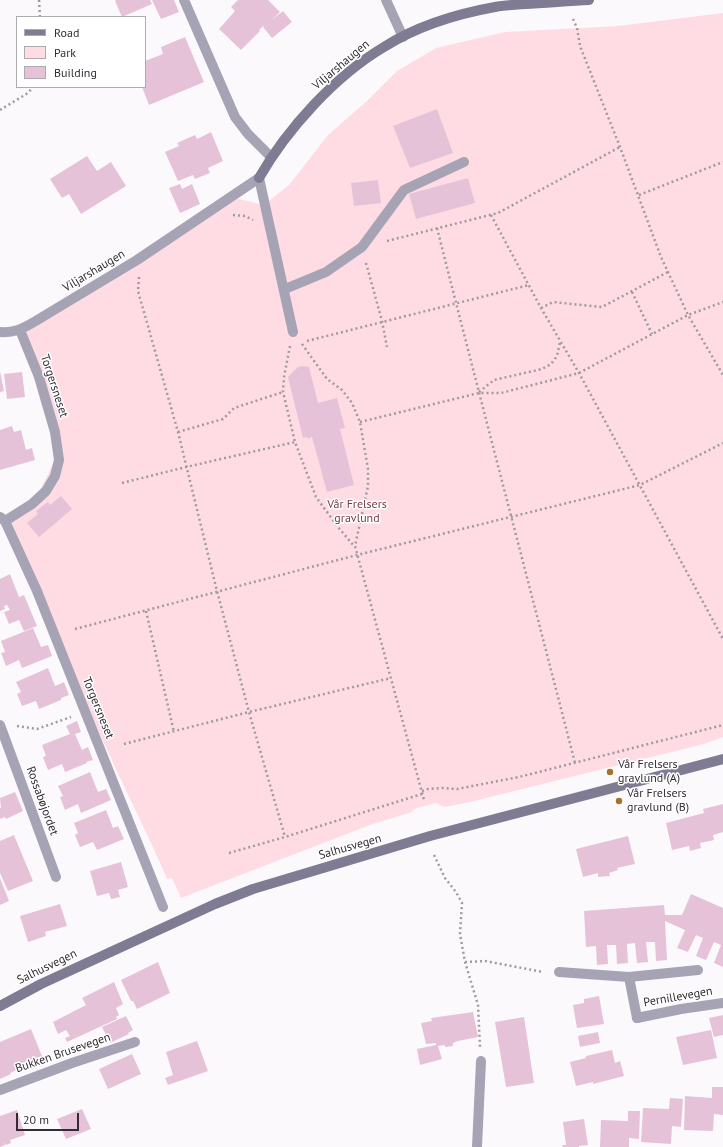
<!DOCTYPE html>
<meta charset="utf-8">
<style>
body{margin:0}
#map{position:relative;width:723px;height:1147px;overflow:hidden;background:#fcf9fd;font-family:"PT Sans",sans-serif}
canvas{display:block}
.legend{position:absolute;left:16px;top:16px;width:130px;height:72px;box-sizing:border-box;background:#fff;border:1px solid #adabae;margin:0;padding:5px 7px;list-style:none;font-size:12px;color:#322c35}
.legend li{display:flex;align-items:center;gap:8px;height:20px}
.legend b{width:20px;border:1px solid #adabae}
.scale{position:absolute;left:16px;top:1113px;width:63px;height:18px;box-sizing:border-box;border:2px solid #322c35;border-top:0;padding-left:5px;font-size:12px;line-height:14px;white-space:nowrap;color:#322c35;-webkit-text-stroke:3px #fff;paint-order:stroke}
</style>
<div id="map">
<canvas width="723" height="1147"></canvas>
<ul class="legend">
<li><b style="height:5px;background:#7e7b92"></b>Road</li>
<li><b style="height:11px;background:#ffdce3"></b>Park</li>
<li><b style="height:11px;background:#e6c2d8"></b>Building</li>
</ul>
<div class="scale">20 m</div>
</div>
<script>
const ctx = document.querySelector('canvas').getContext('2d');
ctx.lineJoin = 'round';
function fillPath(path, color) { ctx.fillStyle = color; ctx.fill(path, 'evenodd'); }
function stroke(path, color, width, dash) { ctx.strokeStyle = color; ctx.lineWidth = width; ctx.lineCap = dash ? 'butt' : 'round'; ctx.setLineDash(dash || []); ctx.stroke(path); }
function label(font, color, halo, rows, align = 'center') {
  ctx.font = font + ' "PT Sans",sans-serif'; ctx.lineWidth = 3; ctx.setLineDash([]); ctx.textBaseline = 'middle'; ctx.strokeStyle = halo; ctx.fillStyle = color; for (const [text, x, y, turn = 0] of rows) {
    ctx.save(); ctx.translate(x, y); ctx.rotate((+turn || 0) * Math.PI / 180); ctx.textAlign = isNaN(turn) ? turn : align; if (halo) ctx.strokeText(text, 0, 0); ctx.fillText(text, 0, 0); ctx.restore();
  }
}
fillPath(new Path2D(`
 M723,13V737L704,744L466,803L444,807L436,803L414,809L412,812L370,825L181,898L172,878L167,879C149,836 128,796 109,754C73,677 39,599 5,521L34,502L58,454L20,330L37,326L54,309L226,196L264,205L289,185L328,135L367,101L397,71L436,48L505,32L618,26Z`), '#ffdce3');
fillPath(new Path2D(`
 M116,0H150L152,4L122,17L115,1Z
 M152,0H174L179,12L161,19Z
 M238,0H268L280,12L272,20L283,11L292,22L272,38L263,27L264,26H263L259,30L260,31L241,50L219,29L235,11L231,7Z
 M185,37L204,82L149,105L142,87H145V61L163,54L161,47Z
 M437,109L453,153L410,168L393,126Z
 M211,132L223,161L208,168L210,173L195,179L193,175L178,181L165,152L179,146L177,143L195,135L197,139Z
 M87,156L97,171L111,162L126,186L81,214L69,194L62,198L50,179Z
 M468,178L475,203L416,219L409,194Z
 M378,180L381,203L354,206L351,183Z
 M180,184L182,189L192,184L200,204L180,213L169,188Z
 M302,366L309,367L318,403L337,398L345,428L340,429L354,485L327,492L312,437L308,439L307,437L303,438L288,377L298,367Z
 M0,371L4,391L0,392Z
 M22,372L25,397L7,399L4,374Z
 M12,426L14,432L21,430L26,450L32,448L35,460L0,470V430Z
 M61,496L72,509L39,537L27,523L38,514L36,511L48,502L50,505Z
 M10,574L19,597L24,595L37,626L24,631L19,620L9,624L4,612L10,610L7,605L4,606L5,609L0,611V579Z
 M33,628L41,647L48,645L52,656L22,668L19,660L6,666L1,653L5,652L1,641Z
 M48,668L55,686L64,682L69,695L61,698V700L39,709L36,701L22,706L17,694L21,692L16,682Z
 M77,721L81,732L75,734L82,750L88,747L93,760L86,762L87,763L65,772L62,764L48,770L43,757L46,756L42,745L70,734L66,726Z
 M90,772L98,792L106,789L111,800L81,813L78,804L65,810L60,797L63,796L58,786Z
 M15,792L23,811L6,819L5,817L0,819V808H1L0,798Z
 M723,804V832L713,835L714,840L700,843L701,848L690,851L689,846L672,850L666,823L704,813L703,809Z
 M106,810L113,828L118,826L124,839L97,850L93,842L80,847L75,835L78,833L74,823Z
 M14,835L33,881L8,891L0,873V841Z
 M628,836L635,864L617,868L618,870L609,873L610,876L598,877V873L583,877L576,849Z
 M121,862L128,887L118,890L120,897L111,899L109,893L97,896L90,871Z
 M0,878L9,901L0,905Z
 M691,894L723,908V967L714,963L721,945L714,942L706,960L696,956L703,938L696,935L688,952L677,948L685,930L665,921L667,960L656,961L655,942H646L648,962L637,963L635,943L627,944L628,963L617,964L616,945H607L608,964L597,965L596,946L586,947L584,911L664,905L665,915H682Z
 M60,904L67,926L45,932L46,936L28,942L20,916Z
 M158,962L170,993L137,1009L133,1001H131L121,980Z
 M114,982L123,1004L116,1008L119,1015L116,1017L117,1019L67,1042L65,1038L70,1036L66,1030L58,1034L53,1022L86,1005L82,998Z
 M599,996L604,1024L577,1028L573,1005L584,1003V999Z
 M473,1012L478,1037L458,1041L453,1043V1046L445,1047V1045L438,1046L442,1059L420,1065L417,1049L436,1045V1043L426,1044L421,1023L432,1021L431,1018Z
 M723,1015V1035L714,1037L709,1018Z
 M126,1016L133,1030L128,1033L129,1034L110,1043L102,1027Z
 M524,1017L534,1083L506,1087L495,1022Z
 M31,1029L44,1061L32,1066L31,1064L10,1073L11,1074L0,1079V1042Z
 M711,1030L717,1058L683,1065L676,1037Z
 M598,1032L600,1043L580,1047L578,1036Z
 M197,1041L208,1071L168,1085L165,1078L173,1075L166,1052Z
 M612,1050L615,1063L620,1061L624,1076L593,1084V1082L576,1086L570,1062L586,1058V1056Z
 M132,1054L141,1074L108,1089L99,1069Z
 M712,1087H723V1115L714,1114L713,1131L684,1130L685,1096L712,1098Z
 M670,1098L683,1099L681,1127L672,1126L671,1144L641,1142L643,1108L669,1109Z
 M82,1109L91,1129L66,1139L57,1119Z
 M17,1110L25,1135L10,1140L11,1143L6,1145L4,1142L5,1145L0,1147V1116Z
 M628,1111H640L639,1139L629,1138V1147H600L601,1120L628,1121Z
 M584,1119L588,1145L579,1146V1147H563L562,1145H566L563,1122Z`), '#e6c2d8');
stroke(new Path2D(`
 M39,0L40,17
 M573,19L577,28L580,46L620,147L661,257L688,315L723,375
 M0,110L28,93L33,87
 M639,195L723,162
 M233,215L245,216L253,220
 M491,215L541,308L579,373L723,639
 M437,228C482,406 529,584 575,763
 M387,241L498,213L620,147
 M366,263L382,321L387,347
 M139,277L138,291L178,432L217,591L249,712L285,837
 M632,292L652,334
 M541,308L553,302L602,307L668,272
 M307,341L529,285
 M302,344L327,379L342,390L352,403L360,422L368,469V486L355,546L424,800
 M290,346L284,377L283,392L295,442L316,497L338,527L354,546
 M479,392L494,380L542,369L551,364L557,356L560,342
 M360,422L479,393H501L579,373L688,315L723,302
 M178,432L223,419L234,408L283,392
 M122,483L186,467L295,442
 M146,611L174,732
 M75,629L357,555L640,485L723,443
 M17,726L37,729L71,717
 M124,744L249,712L391,678
 M422,791L428,789L442,788L457,789L519,777L723,725
 M229,853L285,837L422,794
 M434,855L445,878L456,892L462,903L460,934L465,962L478,1005L480,1047
 M465,962L485,961L543,972`), '#9f9aa1', 2.5, [2, 3]);
stroke(new Path2D(`
 M386,0L403,37
 M259,178L293,332
 M285,289L326,272L362,247L404,190L464,162
 M559,972L629,977L698,970
 M629,977L637,1018`), '#a6a4b4', 10);
stroke(new Path2D(`
 M184,0L235,117L248,134L271,157
 M0,332C14,333 22,329 34,322L137,260L259,178
 M0,517L5,521L37,591L163,907
 M5,521L32,504L46,491L55,476L59,460L55,432L39,377L20,330
 M0,725L56,877
 M637,1018L681,1009L723,1003
 M0,1090L72,1063L135,1042
 M477,1147L481,1061`), '#a6a4b4', 10);
stroke(new Path2D(`
 M259,178C287,129 335,76 384,47C417,26 456,14 495,7C504,5 515,5 525,4C546,3 568,1 589,0
 M0,1006L41,984L215,904L253,889L430,836L723,759`), '#7e7b92', 10);
for (const [x, y, r, color] of [
 [610,772,4,"#a47528"],
 [619,801,4,"#a47528"]
]) { const dot = new Path2D(); dot.arc(x, y, r, 0, 2 * Math.PI); ctx.fillStyle = color; ctx.fill(dot); stroke(dot, '#fff', 1.5); }
label('12px', '#322c35', '#fff', [
 ["Viljarshaugen",341,65,-40],
 ["Viljarshaugen",94,271,-31],
 ["Torgersneset",54,386,72],
 ["Torgersneset",98,708,68],
 ["Rossabøjordet",42,801,70],
 ["Salhusvegen",350,847,-16],
 ["Salhusvegen",47,967,-26],
 ["Pernillevegen",678,997,-10],
 ["Bukken Brusevegen",63,1053,-19]
]);
label('12px', '#743b4a', '#fff', [
 ["Vår Frelsers",357,505],
 ["gravlund",357,519]
]);
label('12px', '#322c35', '#fff', [
 ["Vår Frelsers",618,765],
 ["gravlund (A)",618,779],
 ["Vår Frelsers",627,794],
 ["gravlund (B)",627,808]
], 'left');
</script>
